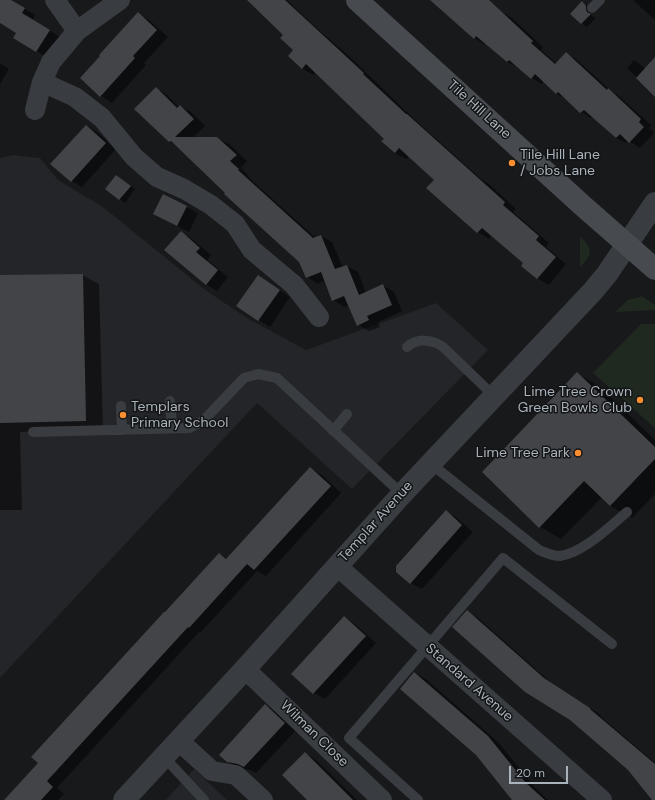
<!DOCTYPE html>
<style>
body{margin:0}
#map{position:relative;width:655px;height:800px;overflow:hidden;background:#18191b;font-family:"DM Sans",sans-serif}
canvas{display:block}
.scale{position:absolute;left:509px;top:766px;width:59px;height:18px;box-sizing:border-box;border:2px solid #aab3bb;border-top:0;padding-left:5px;font-size:12px;line-height:14px;white-space:nowrap;color:#aab3bb;-webkit-text-stroke:3px #131416;paint-order:stroke}
</style>
<div id="map">
<canvas width="655" height="800"></canvas>
<div class="scale">20 m</div>
</div>
<script>
const ctx = document.querySelector('canvas').getContext('2d');
ctx.lineJoin = 'round';
function fillPath(path, color) { ctx.fillStyle = color; ctx.fill(path, 'evenodd'); }
function stroke(path, color, width, dash) { ctx.strokeStyle = color; ctx.lineWidth = width; ctx.lineCap = dash ? 'butt' : 'round'; ctx.setLineDash(dash || []); ctx.stroke(path); }
function label(font, color, halo, rows, align = 'center') {
  ctx.font = font + ' "DM Sans",sans-serif'; ctx.lineWidth = 3; ctx.setLineDash([]); ctx.textBaseline = 'middle'; ctx.strokeStyle = halo; ctx.fillStyle = color; for (const [text, x, y, turn = 0] of rows) {
    ctx.save(); ctx.translate(x, y); ctx.rotate((+turn || 0) * Math.PI / 180); ctx.textAlign = isNaN(turn) ? turn : align; if (halo) ctx.strokeText(text, 0, 0); ctx.fillText(text, 0, 0); ctx.restore();
  }
}
fillPath(new Path2D(`
 M13,155L40,158L58,180L103,207L204,289L247,318L306,350L436,303L488,350L352,489L257,403L0,678V158Z
 M194,769L227,800H166Z`), '#242528');
fillPath(new Path2D(`
 M580,236C593,250 593,254 580,267Z
 M642,296L655,305V310L615,312L628,300Z
 M641,324H655V428L593,373Z`), '#202920');
fillPath(new Path2D(`
 M0,0H10L35,15L33,20L60,37L48,58L14,38L18,32L0,22Z
 M252,0H287L312,24L348,55L414,119L482,180L489,184L516,209L513,212L549,243L546,247L566,264L549,285L537,278L524,263L492,235L489,239L478,232L435,180L409,156L406,159L395,153L385,139L316,72L313,75L302,68L295,50L285,35Z
 M434,0H481L512,18L543,47L541,50L556,63L566,53L576,59L611,91L619,96L651,125L649,128L654,133L640,148L629,141L626,143L616,138L593,117L591,118L581,112L568,100L557,94L544,81L542,84L532,78L518,66V67L507,62L486,42L484,44L474,38Z
 M633,0H655V20Z
 M582,2L591,9V13L592,16L596,18L587,27L582,24L571,14Z
 M138,14L149,20L168,37L144,63L146,65L112,103L101,96L81,78Z
 M634,60L646,69L655,63V95L627,68Z
 M0,63L9,69L0,84Z
 M156,88L167,95L179,107L180,106L191,112L205,126L192,138H217L229,144L247,161L241,168L249,176L248,177L316,238L321,236L332,242L343,268L347,266L358,272L366,293L383,285L394,292L402,311L378,322L380,327L369,331L358,325L349,305L344,307L333,300L324,281L318,284L307,277L300,261L179,147L170,142L136,109Z
 M86,126L97,132L116,149L82,187L72,181Z
 M117,176L135,189L125,203L107,189Z
 M163,195L198,213L189,232L165,220Z
 M181,232L192,239L211,255L207,260L228,277L217,291L206,284Z
 M82,275L99,284L103,430L20,432L22,510H0V276Z
 M269,283L290,297L270,327L237,306Z
 M578,374L599,386L655,440V494L632,518L610,506L602,497L561,539L540,527Z
 M310,468L322,475L341,493L266,576L257,571L200,633L199,632L57,788L64,794L58,800H5L39,763L165,614L220,554L228,559Z
 M446,511L457,518L473,532L422,589L411,583L395,569Z
 M467,612L478,618L555,686L601,715L600,716L655,763V800H654L629,770Z
 M344,618L355,624L376,643L325,699L314,693Z
 M415,673L426,679L499,743L537,790L548,800H515Z
 M266,706L277,712L296,730L256,773L250,770L239,768L227,761Z
 M305,753L316,760L357,800H308Z`), '#0007');
fillPath(new Path2D(`
 M0,0H11L25,8L22,13L50,30L36,52L13,38L16,33L0,23Z
 M247,0H285L364,73L363,74L406,114H407L505,202L503,205L539,236L536,240L556,257L537,279L521,266L523,263L482,228L477,233L426,188L434,180L399,148L395,153L381,141L384,139L306,64L302,69L288,56L293,50L280,38L283,35Z
 M430,0H489L533,41L531,43L555,64L566,52L607,90L608,88L641,119L639,122L644,127L629,143L620,134L616,138L584,110L580,113L558,92L556,94L535,74L531,79L509,60L507,62L476,36L474,39Z
 M582,1L586,6V9L587,12L591,14L581,24L570,14Z
 M138,12L157,30L133,56L135,58L100,97L80,78L100,56L99,55Z
 M655,57V97L636,78Z
 M156,87L177,108L180,105L194,119L175,137H217L237,155L230,161L239,169L238,170L313,238L321,235L335,269L347,265L359,295L383,284L392,305L367,316L369,320L357,326L344,296L332,301L321,272L306,278L299,262L224,194L225,193L171,141L169,142L134,109Z
 M86,125L106,143L71,182L50,164Z
 M116,175L131,186L119,200L105,189Z
 M163,194L187,206L177,226L153,214Z
 M181,231L200,248L196,252L218,270L206,285L164,250Z
 M83,274L86,421L0,423V275Z
 M258,275L280,290L258,321L236,306Z
 M577,372L655,447V459L610,506L584,481L539,528L482,472Z
 M310,467L331,486L254,570L247,564L189,628L188,627L47,781L53,787L41,800H4L38,763L31,757L164,612H165L219,553L226,559Z
 M446,510L462,525L410,584L396,572V566Z
 M467,610L544,678L590,708V709L655,764V800H652L628,770L570,720L525,692L452,627Z
 M344,616L366,636L313,694L291,674Z
 M414,672L488,736L526,783L545,800H512L476,755L400,689Z
 M265,704L285,723L244,767L238,764L227,762L219,755Z
 M305,752L353,800H307L282,775Z`), '#424448');
stroke(new Path2D(`
 M592,8L600,0
 M407,347C417,338 432,339 443,347L494,396
 M170,401L172,428
 M121,406L122,430
 M333,431L347,414
 M33,432L189,428L203,421L244,378L258,374L277,378L402,494
 M430,463L539,550C546,553 552,556 560,556C583,553 609,527 627,512
 M164,757L204,800
 M418,800L349,738L503,558L612,644`), '#393c40', 10);
stroke(new Path2D(`
 M55,0L77,31
 M42,82L75,97L102,118L134,157L157,177L184,189L211,205L235,224L252,250L294,285L319,317
 M35,110L42,82L51,62L77,31L120,0
 M337,566L602,800
 M245,669L382,800
 M179,741L212,771L236,775L263,800`), '#393c40', 20);
stroke(new Path2D(`
 M124,800L245,669L402,494L593,291L607,274L655,203`), '#393c40', 22);
stroke(new Path2D(`
 M357,0L583,206L655,269`), '#474b50', 22);
for (const [x, y, r, color] of [
 [512,163,4,"#fb8e30"],
 [640,400,4,"#fb8e30"],
 [123,415,4,"#fb8e30"],
 [578,453,4,"#fb8e30"]
]) { const dot = new Path2D(); dot.arc(x, y, r, 0, 2 * Math.PI); ctx.fillStyle = color; ctx.fill(dot); stroke(dot, '#131416', 1.5); }
label('14px', '#aab3bb', '#131416', [
 ["Tile Hill Lane",479,110,42],
 ["Templar Avenue",376,522,-48],
 ["Standard Avenue",469,683,41],
 ["Wilman Close",314,734,44]
]);
label('14px', '#aab3bb', '#131416', [
 ["Tile Hill Lane",520,155],
 ["/ Jobs Lane",520,171],
 ["Lime Tree Crown",632,392,"right"],
 ["Green Bowls Club",632,408,"right"],
 ["Templars",131,407],
 ["Primary School",131,423],
 ["Lime Tree Park",570,453,"right"]
], 'left');
</script>
